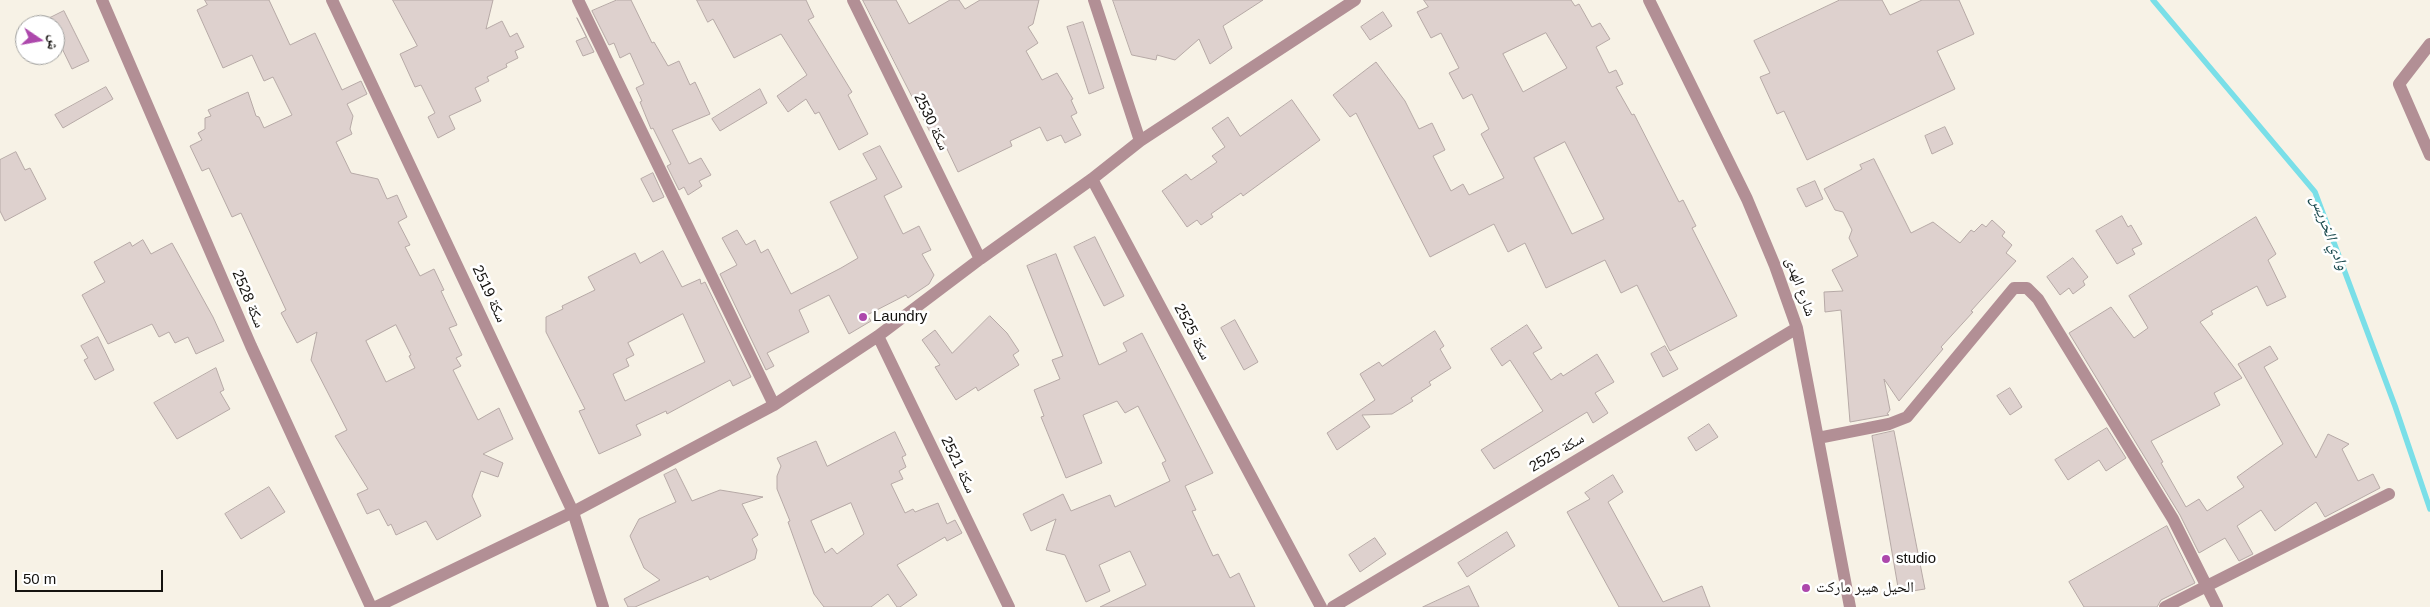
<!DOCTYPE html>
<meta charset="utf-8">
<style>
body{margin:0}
#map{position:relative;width:2430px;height:607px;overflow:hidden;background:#f7f2e6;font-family:Arial,"Noto Naskh Arabic",sans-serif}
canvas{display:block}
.north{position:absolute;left:15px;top:15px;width:50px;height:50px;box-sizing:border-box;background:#fff;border:1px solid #a1a19f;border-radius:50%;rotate:102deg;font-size:14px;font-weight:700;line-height:20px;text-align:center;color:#151310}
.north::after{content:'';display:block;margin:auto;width:18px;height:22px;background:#ad48ac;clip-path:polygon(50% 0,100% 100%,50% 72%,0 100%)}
.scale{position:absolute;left:15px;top:570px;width:148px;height:22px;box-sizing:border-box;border:2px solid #151310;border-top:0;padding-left:6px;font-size:15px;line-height:18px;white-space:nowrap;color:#151310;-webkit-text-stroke:4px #fff;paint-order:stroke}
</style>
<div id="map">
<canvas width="2430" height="607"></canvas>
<div class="north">ش</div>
<div class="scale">50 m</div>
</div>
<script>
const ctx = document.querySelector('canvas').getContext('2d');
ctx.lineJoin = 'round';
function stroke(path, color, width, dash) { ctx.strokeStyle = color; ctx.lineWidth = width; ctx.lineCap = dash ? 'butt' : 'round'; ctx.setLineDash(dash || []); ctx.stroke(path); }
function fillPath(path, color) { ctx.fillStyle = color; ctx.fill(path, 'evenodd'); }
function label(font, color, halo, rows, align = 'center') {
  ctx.font = font + ' Arial,"Noto Naskh Arabic",sans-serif'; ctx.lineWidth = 5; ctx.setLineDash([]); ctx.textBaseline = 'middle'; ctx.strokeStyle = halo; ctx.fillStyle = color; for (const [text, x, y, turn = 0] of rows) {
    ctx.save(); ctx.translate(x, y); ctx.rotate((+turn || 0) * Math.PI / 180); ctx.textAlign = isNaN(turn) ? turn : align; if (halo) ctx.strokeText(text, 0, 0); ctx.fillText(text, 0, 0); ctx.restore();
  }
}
stroke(new Path2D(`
 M2153,0L2315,192L2395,406L2430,509`), '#7adfe8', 5.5);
const building = new Path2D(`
 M205,0H269L290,45L315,33L342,90L361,81L367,94L347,104L353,116L350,129L352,134L336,142L351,173L378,179L387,199L397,195L407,217L398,222L410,245L405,247L420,276L434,269L444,290L441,291L457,325L449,328L462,355L456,358L461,366L453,370L478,420L499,408L513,439L483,454L503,463L498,477L481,471L472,496L481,516L437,540L426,521L396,535L391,524L388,526L379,509L367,514L357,494L368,489L335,436L347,430L311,360L317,332L297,343L281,313L286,310L241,213L232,217L209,168L202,171L190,146L202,140L198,133L205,129V118L211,116L208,110L248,92L256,116L259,117L264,128L292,115L273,77L264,81L252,55L223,68L197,10L207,5ZM396,325L411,355L409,356L415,368L386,382L366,341Z
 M393,0H493L486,29L502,21L510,37L517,33L524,47L515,51L518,58L506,64L507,67L487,77L489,81L475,88L481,101L449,116L455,129L438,138L428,117L435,113L421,85L415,87L400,54L417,46Z
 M617,0H631L652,43L654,42L668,66L679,61L690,85L695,82L710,114L672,130L689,164L701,158L711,175L699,181L702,186L688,195L684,187L679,190L667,166L671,164L653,128L651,129L640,102L642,101L636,88L644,84L630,53L620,58L614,43L609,45L592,11Z
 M697,0H806L814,17L808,20L852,92L848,95L868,134L839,150L819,112L815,114L806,99L788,112L777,96L807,75L781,34L734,58L713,19L708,22Z
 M863,0H896L909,24L950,0H959L965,9L980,0H1039L1033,24L1028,27L1038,43L1026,51L1042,80L1057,73L1073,99L1071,100L1077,113L1071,116L1081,135L1065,143L1061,135L1047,141L1040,127L1010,141L1012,146L958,172L937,128L930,131Z
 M1113,0H1263L1223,26L1232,48L1210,64L1199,39L1175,60L1157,55L1156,60L1132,55Z
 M1424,0H1571L1575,6L1579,4L1592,27L1600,23L1610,39L1596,47L1609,73L1616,70L1623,84L1616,87L1632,115L1634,114L1679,202L1683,200L1696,226L1692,228L1737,316L1670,351L1637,285L1621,293L1605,260L1546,288L1525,243L1508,252L1494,224L1430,257L1356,113L1350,117L1333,95L1376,62L1405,101L1419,129L1432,123L1445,150L1433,156L1451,191L1463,184L1469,195L1504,178L1481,134L1489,129L1472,94L1463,99L1449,73L1459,68L1441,33L1431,38L1417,12L1428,7ZM1546,33L1567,68L1523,92L1503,54ZM1565,142L1604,219L1572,234L1534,158Z
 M1840,0H1882L1890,15L1922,0H1959L1974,34L1937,51L1955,89L1807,160L1784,111L1777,114L1760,77L1770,73L1754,41Z
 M64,11L89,61L72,69L55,34V25H51L48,19Z
 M1383,12L1392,26L1370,40L1361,27Z
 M577,18L594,52L583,56L576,41L586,37Z
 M1083,22L1104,88L1089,94L1067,27Z
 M106,87L113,99L63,128L55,115Z
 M760,89L767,103L720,131L712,119Z
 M1292,100L1320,140L1243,196L1241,193L1211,214L1213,217L1201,225L1197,220L1187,227L1162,191L1186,174L1191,180L1217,162L1212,156L1225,147L1212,128L1228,117L1240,136Z
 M1945,127L1953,144L1932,154L1925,136Z
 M880,146L902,187L884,196L903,234L919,226L931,250L922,254L934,275L929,284L908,298L906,295L867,315L871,321L849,334L829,295L799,310L809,332L767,353L774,366L766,370L720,274L737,265L722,238L737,230L746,245L755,240L761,253L768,249L791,294L841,268L858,258L830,202L877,179L863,154Z
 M16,152L25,170L30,168L46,199L5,221L0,211V160Z
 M1874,159L1911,233L1933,222L1960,243L1971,230L1974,232L1982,224L1986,227L1992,220L2005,232L2002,236L2012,245L2006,253L2016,261L1971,311L1973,312L1941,347L1943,349L1899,401L1884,379L1890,410L1887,414L1889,415L1850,422L1841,310L1825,312L1824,292L1843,291L1832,270L1858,256L1849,238L1852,230L1843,212L1835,210L1824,189L1862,169L1860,165Z
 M653,173L664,197L653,202L641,179Z
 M1815,181L1823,199L1806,207L1797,189Z
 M2122,216L2128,227L2131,225L2142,244L2132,249L2135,254L2117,264L2096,231Z
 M2256,217L2276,254L2268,260L2286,297L2267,306L2257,286L2211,311L2213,314L2200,322L2242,378L2214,393L2220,405L2151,441L2163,462L2161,463L2186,507L2199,499L2207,511L2244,487L2237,477L2283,444L2238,364L2270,346L2278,359L2264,367L2316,458L2328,434L2349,444L2342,449L2358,481L2373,474L2380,488L2325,517L2316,502L2275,531L2261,510L2237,526L2253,554L2239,561L2225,538L2199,553L2180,515L2069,333L2111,307L2134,338L2148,328L2129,296Z
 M1095,237L1124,296L1104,306L1074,247Z
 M143,240L151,254L172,243L213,317L224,341L196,354L188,337L175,343L169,332L159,337L152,324L108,344L82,295L105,282L94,262L130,242L132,246Z
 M663,251L682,287L700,279L701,284L705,282L751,377L733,386L730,380L667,414L666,411L636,425L641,435L599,454L579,411L585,409L546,332V317L563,309L562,306L595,290L588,277L635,253L640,263ZM683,314L705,362L625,401L613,374L629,366L626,359L634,355L628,343Z
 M1056,254L1099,365L1127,351L1123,343L1142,333L1213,473L1185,486L1196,510L1192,511L1213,556L1218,554L1230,578L1239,573L1255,607H1100L1146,585L1130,551L1099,565L1110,591L1086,602L1065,555L1046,550L1056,519L1031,531L1023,514L1063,494L1071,511L1110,495L1115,507L1170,481L1162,463L1166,461L1138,406L1125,413L1117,401L1083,415L1102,463L1066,478L1041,417L1044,416L1034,390L1060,379L1052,360L1063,356L1027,266Z
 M2073,258L2088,277L2083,281L2085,285L2073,294L2069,288L2060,295L2047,277Z
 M990,316L1007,333L1019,351L1013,355L1019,365L978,391L976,387L956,400L935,367L940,365L922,340L935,330L952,353Z
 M1235,320L1258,362L1244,370L1221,328Z
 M1527,325L1542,348L1533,353L1551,380L1561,373L1563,376L1597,354L1614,382L1595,393L1608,413L1593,423L1587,412L1494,469L1481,450L1543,411L1510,360L1502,366L1491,349Z
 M1435,331L1444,346L1440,349L1451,368L1429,382L1431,385L1411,398L1413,401L1392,414L1362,415L1370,427L1337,450L1327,433L1375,400L1360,374L1379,362L1382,366Z
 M98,337L114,370L95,380L84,360L88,358L81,346Z
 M1665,346L1678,369L1663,377L1651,354Z
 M216,368L224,390L220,392L230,409L177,439L154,403Z
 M2010,388L2022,407L2010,415L1997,396Z
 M1709,424L1718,437L1696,451L1688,438Z
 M2107,428L2126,458L2106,471L2099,460L2068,480L2055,460Z
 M1894,431L1925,589L1899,593L1872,436Z
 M895,432L906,455L902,457L906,467L899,471L903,479L891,484L905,513L913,509L915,512L938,503L947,524L955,520L962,533L947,541L945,537L897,565L917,595L900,607H897L888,594L871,607H824L814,594L788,522L790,521L777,489V476L781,466L777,458L816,441L827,466ZM851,503L864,534L837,554L832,548L825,553L811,521Z
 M676,469L692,501L720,490L763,497L742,504L758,535L752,539L757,550L755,559L710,580L708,576L635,607H628L624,599L660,580L644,568L630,536L639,519L676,502L664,475Z
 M1613,475L1623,492L1608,502L1663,602L1702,586L1710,607H1619L1567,512L1590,499L1585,493Z
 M269,487L285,512L241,539L225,514Z
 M2167,526L2195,583L2161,600L2157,607H2084L2069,582Z
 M1507,532L1515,546L1467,577L1458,563Z
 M1375,538L1386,554L1360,572L1349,555Z
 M1469,586L1479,607H1423Z`);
fillPath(building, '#ded1ce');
stroke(building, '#b6a9a6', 1);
stroke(new Path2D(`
 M102,0L251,346L371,607
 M332,0L573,512L603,607
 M578,0L774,405
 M853,0L980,259
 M1094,0L1140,141
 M1649,0L1747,199L1775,266L1797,328L1850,607
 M2430,44L2399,84L2430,155
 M1092,179L1321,607
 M878,336L1009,607
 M1818,438L1889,424L1907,417L2014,288H2027L2038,299L2173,519L2217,607
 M376,607L573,512L774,405L878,336L980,259L1092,179L1140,141L1355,0
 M1333,607L1797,328
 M2165,607L2389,494`), '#b28f95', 12);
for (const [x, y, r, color] of [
 [863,317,5,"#ad48ac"],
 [1886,559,5,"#ad48ac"],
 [1806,588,5,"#ad48ac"]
]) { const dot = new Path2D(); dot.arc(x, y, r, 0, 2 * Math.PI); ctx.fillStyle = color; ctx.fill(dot); stroke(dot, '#fff', 2); }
label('15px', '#151310', '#fff', [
 ["سكة 2530",931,122,64],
 ["شارع الهدى",1800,287,70],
 ["سكة 2519",489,294,65],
 ["سكة 2528",248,299,67],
 ["سكة 2525",1192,332,62],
 ["سكة 2525",1557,453,-31],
 ["سكة 2521",958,465,64]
]);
label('15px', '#151310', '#fff', [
 ["Laundry",873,317],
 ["studio",1896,559],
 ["الحيل هيبر ماركت",1816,588]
], 'left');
label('italic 16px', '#1b4a4e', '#fff', [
 ["وادي الخريس",2329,233,69]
]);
</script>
